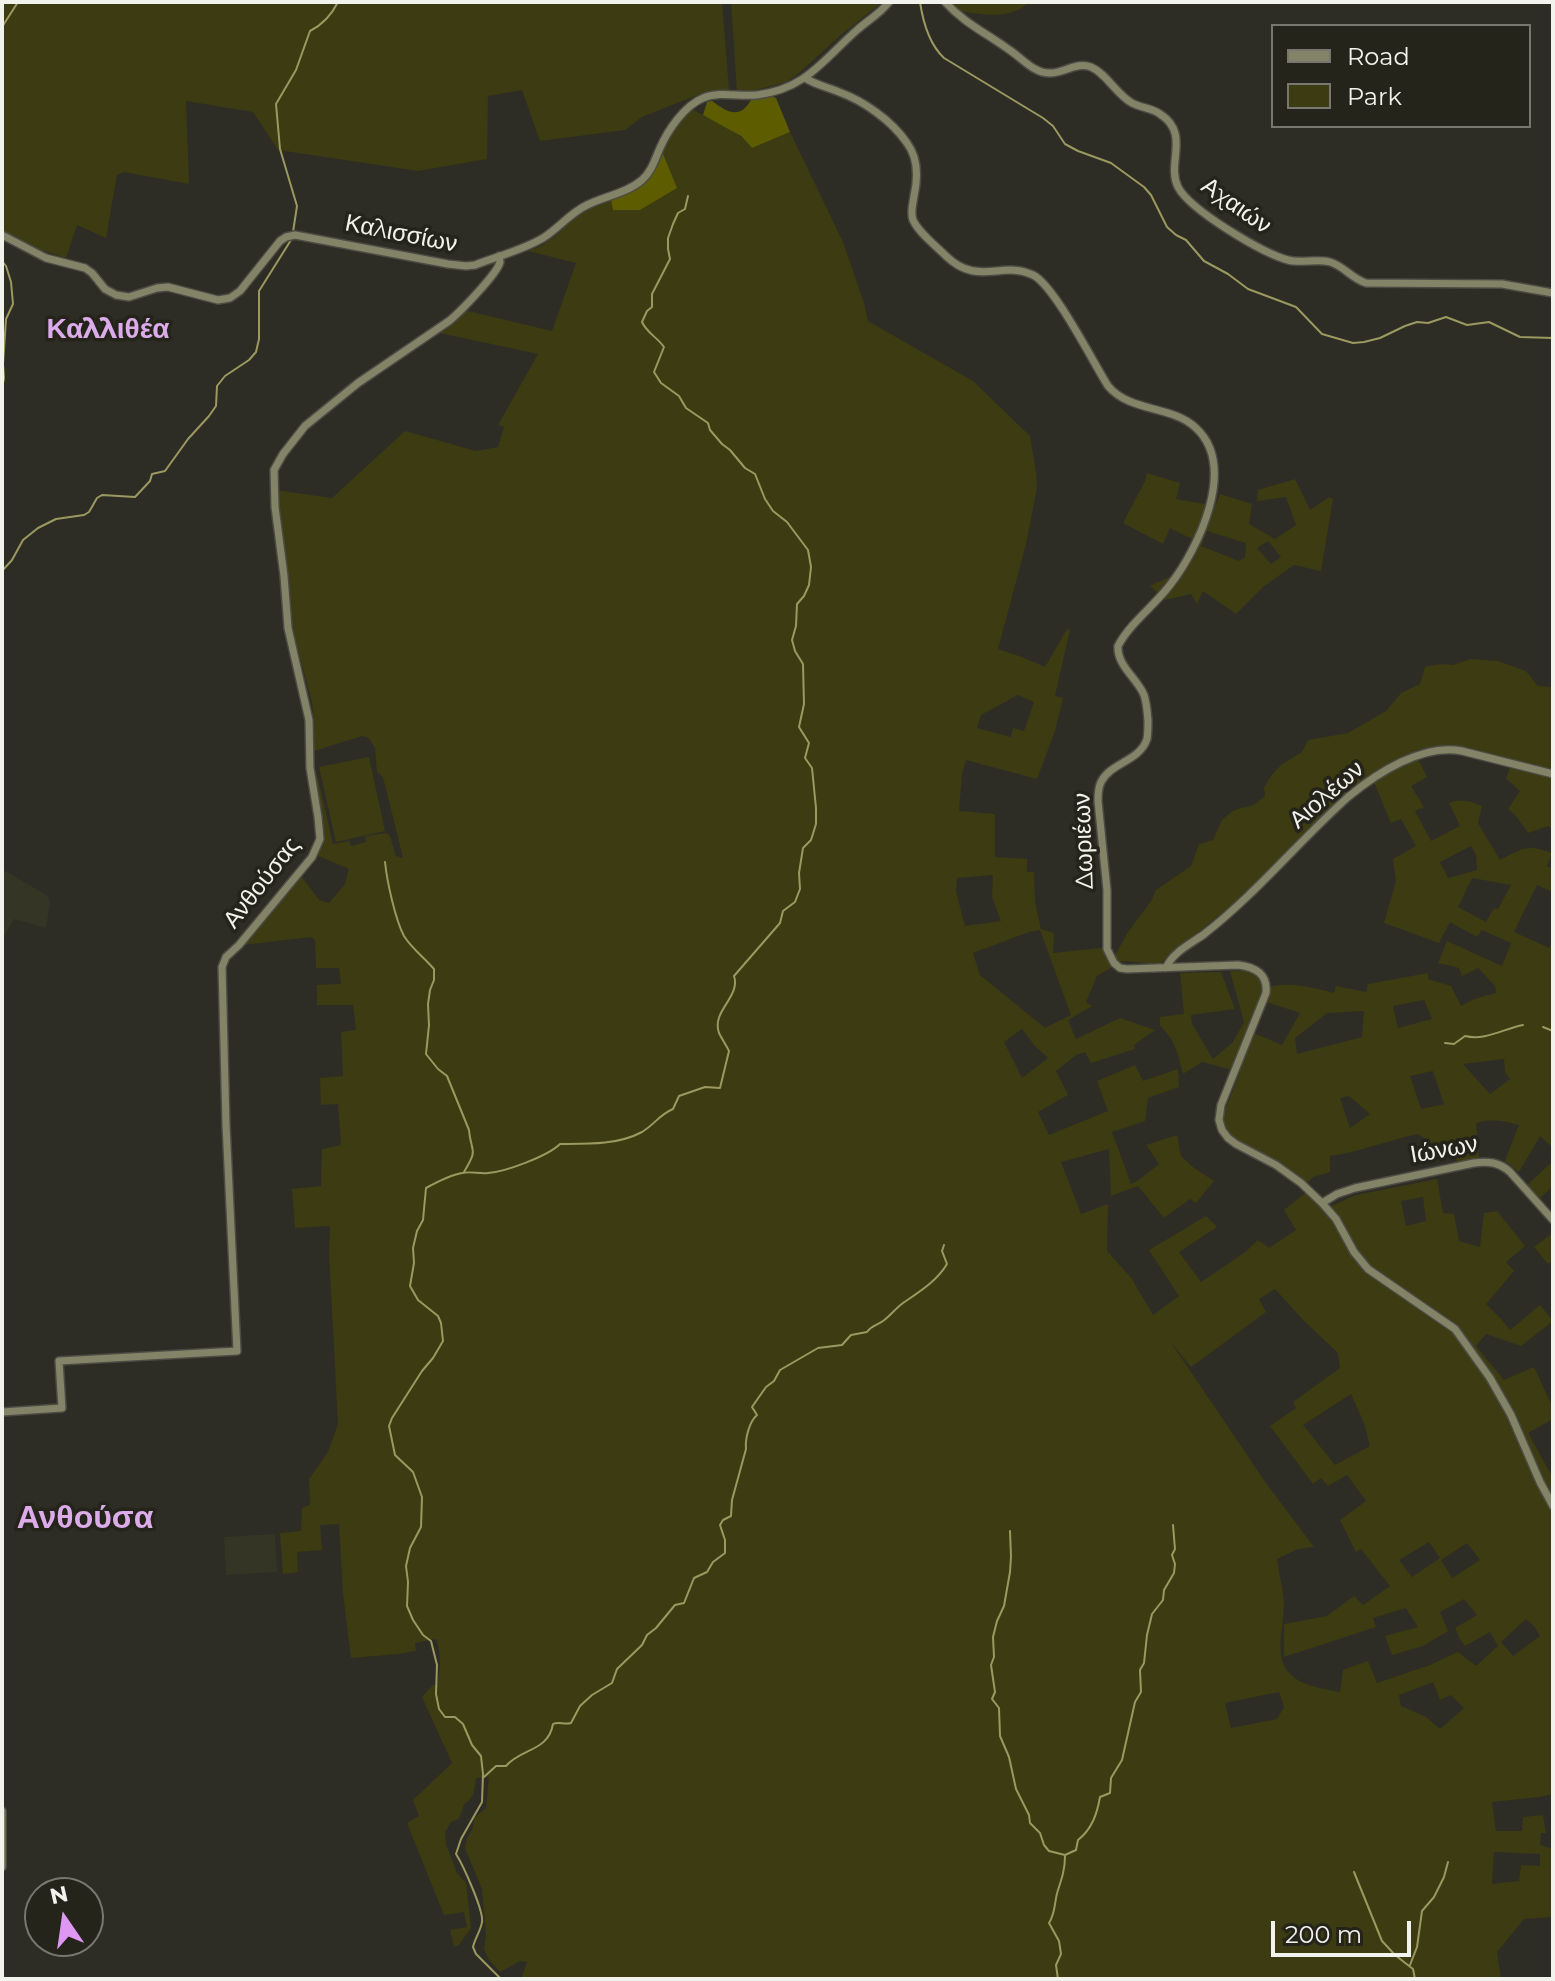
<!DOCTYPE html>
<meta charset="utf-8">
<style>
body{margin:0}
#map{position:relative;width:1555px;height:1981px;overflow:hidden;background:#2d2d25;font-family:Montserrat,sans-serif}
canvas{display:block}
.frame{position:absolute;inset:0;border:4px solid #f3f3ee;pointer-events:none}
.legend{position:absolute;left:1271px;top:24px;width:260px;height:104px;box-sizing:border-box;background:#24241b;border:2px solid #77776f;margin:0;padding:10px 14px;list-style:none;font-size:24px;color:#f3f3ee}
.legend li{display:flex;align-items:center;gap:16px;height:40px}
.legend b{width:40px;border:2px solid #77776f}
.north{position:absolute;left:24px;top:1877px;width:80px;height:80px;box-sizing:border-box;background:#24241b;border:2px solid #77776f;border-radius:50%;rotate:347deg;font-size:22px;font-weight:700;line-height:32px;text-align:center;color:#f3f3ee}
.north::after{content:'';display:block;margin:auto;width:28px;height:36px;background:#de98f3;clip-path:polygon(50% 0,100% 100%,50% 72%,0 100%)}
.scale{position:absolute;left:1271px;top:1921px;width:140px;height:36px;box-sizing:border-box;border:4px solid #f3f3ee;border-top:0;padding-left:10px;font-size:24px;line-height:28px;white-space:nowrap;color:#f3f3ee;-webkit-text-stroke:6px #24241b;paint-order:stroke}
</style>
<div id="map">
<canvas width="1555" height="1981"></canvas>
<div class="frame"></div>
<ul class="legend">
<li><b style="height:10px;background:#838368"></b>Road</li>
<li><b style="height:22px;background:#3c3b12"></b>Park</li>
</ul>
<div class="north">N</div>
<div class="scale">200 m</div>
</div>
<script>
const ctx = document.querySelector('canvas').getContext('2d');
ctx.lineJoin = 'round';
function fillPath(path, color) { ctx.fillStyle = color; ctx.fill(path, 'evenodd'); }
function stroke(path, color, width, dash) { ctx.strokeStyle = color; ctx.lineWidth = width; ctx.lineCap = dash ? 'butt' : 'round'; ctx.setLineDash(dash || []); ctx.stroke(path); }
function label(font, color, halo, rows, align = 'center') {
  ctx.font = font + ' Montserrat,sans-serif'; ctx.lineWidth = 7; ctx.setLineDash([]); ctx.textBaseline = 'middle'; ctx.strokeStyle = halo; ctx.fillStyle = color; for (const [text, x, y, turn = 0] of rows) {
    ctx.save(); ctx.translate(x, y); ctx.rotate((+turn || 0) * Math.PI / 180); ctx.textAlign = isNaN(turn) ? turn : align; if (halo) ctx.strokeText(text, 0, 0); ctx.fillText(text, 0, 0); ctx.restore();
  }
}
fillPath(new Path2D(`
 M2,869L48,896L50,904L46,928L14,919L2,940Z
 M275,1534L277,1572L226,1575L224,1537Z`), '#343525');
fillPath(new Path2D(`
 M2,2H722L729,90L703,93L682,101L642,117L625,130L540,141L522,90L488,96L487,159L418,171L278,150L253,112L186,101L189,184L124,172L117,175L106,238L77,225L66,258L32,247L2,231Z
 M731,2H882L841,35L799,73L786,82L748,92H737Z
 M950,2H1029C1010,21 983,14 958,11Z
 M691,109C713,120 735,128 752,148L790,132L843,242L864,303L868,321L973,381L1030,436L1036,472L1037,488L1026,544L998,649L1022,657L1045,667L1067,629L1070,630L1055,696L1063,698L1055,731L1037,779L966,760L962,774L959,811L995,814V857L1027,859V872H1034L1035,901L1041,929L1054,933L1053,953L1110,947L1113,959L1128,932L1151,901L1156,890L1191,866L1199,844L1213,840L1222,820L1234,810L1254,805L1265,796L1264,788L1270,777L1281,765L1302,752L1308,740L1348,733L1386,711L1401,693L1420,684L1425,667L1440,664L1453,665L1470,659L1498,661L1526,671L1538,686L1553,687V829L1548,826L1528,833L1516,816L1508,809L1520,791L1506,779L1512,760C1477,750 1450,739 1414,751L1427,777L1411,786L1424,807L1415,811L1431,841L1460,826L1449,803C1461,798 1470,801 1482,806L1478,823L1500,860C1524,848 1526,844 1552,853L1547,866L1553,869V892L1537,885L1514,932L1549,948L1553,941V1148L1540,1136L1519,1172L1505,1161L1519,1125C1503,1121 1491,1118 1476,1123L1479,1158L1459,1162L1418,1134C1388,1140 1361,1152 1330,1156V1172L1313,1177L1304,1186L1264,1154L1237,1143L1226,1132L1222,1118L1240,1072L1202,1062L1183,1074C1178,1054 1176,1041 1160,1026V1017L1184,1014L1180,973L1221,972L1235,1009L1191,1015L1192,1024L1213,1059L1233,1042L1244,1022L1230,971C1250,971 1255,969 1265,988C1287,981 1312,987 1334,993L1336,986L1366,992L1368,984L1428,973V979L1451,986L1461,1006L1474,999L1496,993L1495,986L1478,968L1462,976L1459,968L1438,963L1447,941L1502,966L1511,943L1482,930L1477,937L1450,922L1439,943L1384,923L1396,881L1393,859L1416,846L1401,819L1391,823L1371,775L1351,788L1255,886L1159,964L1122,961L1097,976L1086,1002L1092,1006L1068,1020L1076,1039L1120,1018L1155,1030L1134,1045L1135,1049L1091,1063L1085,1052L1076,1055L1056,1071L1068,1095L1038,1112L1049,1135L1108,1111L1097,1081L1135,1065L1143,1081L1178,1069L1179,1087L1148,1098L1145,1121L1112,1132L1131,1184L1136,1182L1159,1164L1146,1145L1177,1135L1181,1156L1194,1168L1214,1181L1196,1203L1190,1199L1164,1218L1138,1186L1111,1196L1109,1149L1061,1162L1081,1214L1108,1204L1107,1251L1132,1279L1153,1315L1179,1296L1149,1250L1206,1216L1217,1227L1179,1252L1201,1282L1244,1253L1258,1240L1269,1248L1296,1230L1284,1210L1309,1190L1329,1207L1356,1195L1437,1179L1443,1213L1454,1214L1459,1241L1480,1247L1484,1213L1497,1211L1525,1246L1506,1262L1514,1271L1486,1304L1501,1319L1510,1330L1540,1305L1553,1321L1521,1346L1486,1334L1476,1346L1504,1380L1534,1367L1553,1408V1419L1528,1433L1553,1478V1794L1539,1797L1492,1802L1496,1831H1522L1523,1817L1543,1815L1546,1833H1541L1540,1845L1553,1849V1912L1551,1917L1524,1919L1497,1952L1501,1979H521L527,1962L520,1961L500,1972L489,1960L484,1949L486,1936L482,1889L465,1848L467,1838L473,1828L474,1818L486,1808L489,1777L476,1778C474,1790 475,1798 464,1804L459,1819L451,1822L445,1832L446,1844L457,1873L466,1883L471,1928L459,1945L454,1947L450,1930L467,1927L464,1912L444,1915L407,1823L419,1816L413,1800L452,1763L422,1697L433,1685H437C441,1669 441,1654 436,1639L415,1643L416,1651L398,1654L351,1658L343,1593L339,1524L320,1525L322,1550L297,1552L298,1572L283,1574L280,1533L301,1531L302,1508L310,1505L309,1479L328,1452L338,1424L329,1253L330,1226L295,1228L292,1189L321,1186L322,1149L341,1145L338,1104L321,1105L320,1078L343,1076L341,1032L356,1030L353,1005H317V985L341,984L339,968H316L315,940L311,937L243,945L301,876L319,900L329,903L345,884L349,869L316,855L321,844L313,769H315L318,779L333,844L349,841L351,846L366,842L365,836L386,833L390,836L396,856L403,858L383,777L377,772L375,748L369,738L362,736L314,751V722L312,702L292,628L288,575L275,490L332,498L405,431L476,451L498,447L504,427L498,425L538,354L435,332L464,310L552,331L576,263L528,251L541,246L556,236L582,210L611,199L640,210L663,157L661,149L668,135ZM1018,695L1034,702L1024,731L1013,728L1011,737L977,728L981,715ZM1471,846L1476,855L1477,870L1448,878L1440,862ZM993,875L992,897L1001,921L965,926L956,891L957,878ZM1472,878L1511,885L1498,909L1494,908L1486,922L1458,907ZM1040,930L1071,1015L1045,1028L980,975L973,953L1029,932ZM1260,1000L1300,1013L1282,1045L1249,1031ZM1424,1000L1432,1019L1398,1028L1393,1006ZM1364,1011L1362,1037L1297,1054L1295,1038L1327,1013ZM1022,1029L1035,1046L1048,1058L1022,1078L1004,1042ZM1504,1059L1505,1072L1510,1079L1490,1094L1463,1064ZM1433,1071L1444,1104L1421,1109L1410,1076ZM1349,1096L1370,1114L1350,1128L1340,1098ZM1423,1197L1426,1221L1406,1226L1401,1201ZM1275,1289L1305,1322L1338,1353L1340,1368L1293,1402L1296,1408L1270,1426L1313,1484L1321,1478L1328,1486L1347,1475L1366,1501L1340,1520L1356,1552L1361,1549L1390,1586L1363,1605L1354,1596L1327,1616L1284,1624V1657L1376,1627L1373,1618L1406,1608L1418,1627L1385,1636L1392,1655L1423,1646L1448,1631L1440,1612L1464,1599L1477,1615L1455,1628L1460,1639L1465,1646L1490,1632L1498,1646L1476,1666L1458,1652L1430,1665L1377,1683L1368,1661L1343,1670L1340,1692C1317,1688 1283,1683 1281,1654C1279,1637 1284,1620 1284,1603C1283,1589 1279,1574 1277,1559L1298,1549L1314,1547L1266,1483L1170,1341L1191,1367L1266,1312L1259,1299ZM1351,1394L1364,1423L1370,1446L1335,1465L1303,1425ZM1429,1542L1440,1558L1412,1577L1399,1560ZM1467,1543L1480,1560L1452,1578L1441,1560ZM1526,1619L1534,1626L1540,1636L1513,1656L1501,1642ZM1433,1682L1440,1700L1451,1695L1464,1708L1440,1729L1426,1717L1401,1706L1399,1695ZM1279,1692L1284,1707L1277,1719L1231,1728L1225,1703ZM1494,1852L1540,1854V1866L1521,1865L1519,1881L1492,1884Z
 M1147,473L1180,483L1176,499L1215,506L1220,494L1252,504L1249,524L1275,539L1296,525L1286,497L1257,501L1258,490L1295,479L1310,510L1329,497L1333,499L1321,571L1294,565L1263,587L1236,614L1203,591L1197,604L1191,594L1165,600L1150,586L1171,576L1187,551L1192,539L1170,528L1163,544L1123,523L1145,481ZM1207,531L1246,543L1245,557L1239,561L1201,546ZM1268,541L1281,557L1271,564L1257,548Z
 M369,757L385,831L336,842L319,767Z
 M1553,1161V1186L1539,1199L1527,1185Z
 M1553,1233V1260L1548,1264L1534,1247Z`), '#3c3b12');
fillPath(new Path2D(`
 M769,95L776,98L790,132L752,148L741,136L703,115L707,102L712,101C728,113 741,120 752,98Z
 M661,149L677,188L640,210H613L611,199C642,190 651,179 661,149Z`), '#5e5c00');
stroke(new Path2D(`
 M920,2C923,22 929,44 944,58L1043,118L1053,126L1065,144L1078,151L1111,163L1144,187L1151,195L1167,227L1176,235L1186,240L1204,261L1228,274L1248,289L1296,307L1322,334L1353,343L1364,342L1380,338L1405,326L1417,322L1428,323L1446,317L1467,325L1489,322L1520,337L1553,338
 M2,27L18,2
 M293,232L297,206L280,149L276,104L296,70L310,31C322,25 332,14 338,2
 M2,261L6,266L11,282L13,304L6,319L3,364L4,378L2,388
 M2,571L12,560L23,540L38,528L56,519L84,515L89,512L97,498L102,495L135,497L150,481L152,474L165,471L188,439L209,416L216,406L217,386L225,376L249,360L256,352L259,339V291L291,240
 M385,862C387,881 395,919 404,936C412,949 424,957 434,969V980L430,990L428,1004L429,1025L426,1054L438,1069L447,1076L469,1130C471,1154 479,1147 464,1172
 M1543,1027L1553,1031
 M1445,1043L1454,1044L1465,1036C1485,1041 1503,1029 1523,1025
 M1010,1531L1011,1557L1010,1572L1004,1606L997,1621L993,1637L994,1657L991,1665L995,1692L992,1699L999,1708L1000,1736L1009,1757L1016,1789L1029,1815L1030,1823L1040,1833L1044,1845L1049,1851L1065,1855L1076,1850L1078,1840C1092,1829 1097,1814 1100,1797L1110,1793L1111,1778L1122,1760L1135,1702L1141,1692L1140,1670L1144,1663L1147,1635L1152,1614L1163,1600L1164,1590L1174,1573L1175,1564L1172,1555L1175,1549L1173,1525
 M484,1777L496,1766H506C521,1748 548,1752 553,1724C558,1721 565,1725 571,1723L580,1706L592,1695L612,1683L617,1669L642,1645L647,1635L656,1628L675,1605L684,1603L694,1578L707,1572L713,1562L725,1553V1540L720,1525L723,1520L731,1516L732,1500L746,1449C745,1439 749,1422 757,1415L752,1407L766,1387L774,1381L780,1370L818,1348L842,1345L851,1335L867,1332C872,1325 876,1326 883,1321C890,1316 896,1308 903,1303C919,1292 937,1281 947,1264L942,1251L944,1245
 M1354,1872L1382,1941L1395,1955L1413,1969L1415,1979
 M1410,1965L1417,1947L1422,1911L1434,1897L1444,1877L1448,1862
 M501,1979L476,1954L473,1947C475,1938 481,1930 482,1922C484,1911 463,1865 456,1854L461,1839L482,1802L483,1774L481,1756L472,1745L463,1724L455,1717H445L439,1709L436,1694L437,1665L431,1641L423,1635L413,1620L407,1606L408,1582L406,1566L410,1548L421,1527L422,1497L413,1472L395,1455L389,1426L392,1418L422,1371L433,1358L443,1341L441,1323L438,1316L418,1300L410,1286L414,1263L413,1248L417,1231L423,1220L426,1188C437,1182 450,1175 462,1173C471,1171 479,1174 488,1173C505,1172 548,1156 560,1144C587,1144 618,1145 642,1132C655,1124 659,1115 673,1109L679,1096L705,1087L720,1088L729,1051C726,1045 722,1039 719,1033C711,1011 741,997 734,976L780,923L783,911L795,902L800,889L799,873L803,848L811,840L816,824V808L812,768L805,758L809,743L799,727L804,704L803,664L795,651L792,640L796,626L797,604L804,596L809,585L811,567L808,550L787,522L773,511L765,499L755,474L745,468L730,450L722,444L710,430L708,423L686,408L679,396L661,383L654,372L664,347C657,337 647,333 642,322L647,311L652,307V294L670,259L668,249V238L673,224L678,213L685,209L688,196
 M1058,1979L1056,1965L1061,1954L1059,1941L1049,1923C1056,1912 1054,1902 1058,1890C1062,1878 1065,1869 1065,1856`), '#9b9960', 2);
const secondary = new Path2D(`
 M945,2C964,23 986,33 1008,49C1021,57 1033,73 1049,73C1063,74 1077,61 1091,67C1107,74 1116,94 1132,103C1141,108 1152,108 1160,114C1191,134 1166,163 1178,187C1190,210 1262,253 1288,260C1302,264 1316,258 1330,262C1344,266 1352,279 1366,283L1502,284L1553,293
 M805,78C816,85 827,87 839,92C864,101 892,121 907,143C919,159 918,178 914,196C913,204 910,212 913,220C919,233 936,246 946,256C978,287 1002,260 1033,275C1054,285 1093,362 1108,386C1131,413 1172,405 1196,428C1238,467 1198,549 1170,585C1154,606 1130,623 1118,646C1117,666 1137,678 1144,695C1147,704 1147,712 1148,720C1148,727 1148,733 1147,739C1140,761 1110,763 1101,782C1098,788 1098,794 1098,801L1107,890V949L1114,963L1120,968L1127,969L1238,965C1255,967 1268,974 1266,993L1221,1105L1219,1120L1222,1130L1228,1138L1236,1144L1276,1165L1301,1183L1322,1203L1336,1219L1354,1252L1368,1269L1455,1329L1490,1378L1511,1415L1540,1482L1553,1506
 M2,235L46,258L85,268L92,273L105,289L116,295L129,297L157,288L168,287L218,300L230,298L240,291L280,241L286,237L295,235L448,264L466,266L475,265C498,256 523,250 543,238C559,228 570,213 587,205C605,196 627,193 642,180C652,171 655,159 660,148C668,130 684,106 703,98C720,91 740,97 757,95C806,89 823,60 857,30C868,20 880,14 889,2
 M1166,968C1172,953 1190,944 1203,935C1256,894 1298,842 1348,797C1377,773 1423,743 1462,751L1553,774
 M1322,1203L1337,1194L1355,1188L1474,1163C1488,1161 1499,1162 1510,1172L1553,1220
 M2,1412L62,1408L59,1361L237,1351L226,1125L222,967L226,957L239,945L312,857L320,839L318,817L310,768L309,720L288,628L284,576L275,507L274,470L283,454L305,426L358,383L449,321C459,313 498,273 500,262C500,260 499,258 499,256
 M2,1811V1867`);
stroke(secondary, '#4b4b44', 10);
stroke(secondary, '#838368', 7);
label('24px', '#f3f3ee', '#24241b', [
 ["Αχαιών",1236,206,35],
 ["Καλισσίων",401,234,11],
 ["Αιολέων",1327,795,-41],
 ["Δωριέων",1084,841,-92],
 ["Ανθούσας",262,883,-52],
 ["Ιώνων",1444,1150,-10]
]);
label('bold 28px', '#dcacea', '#24241b', [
 ["Καλλιθέα",108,330]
]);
label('bold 32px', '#dcacea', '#24241b', [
 ["Ανθούσα",85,1519]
]);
</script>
